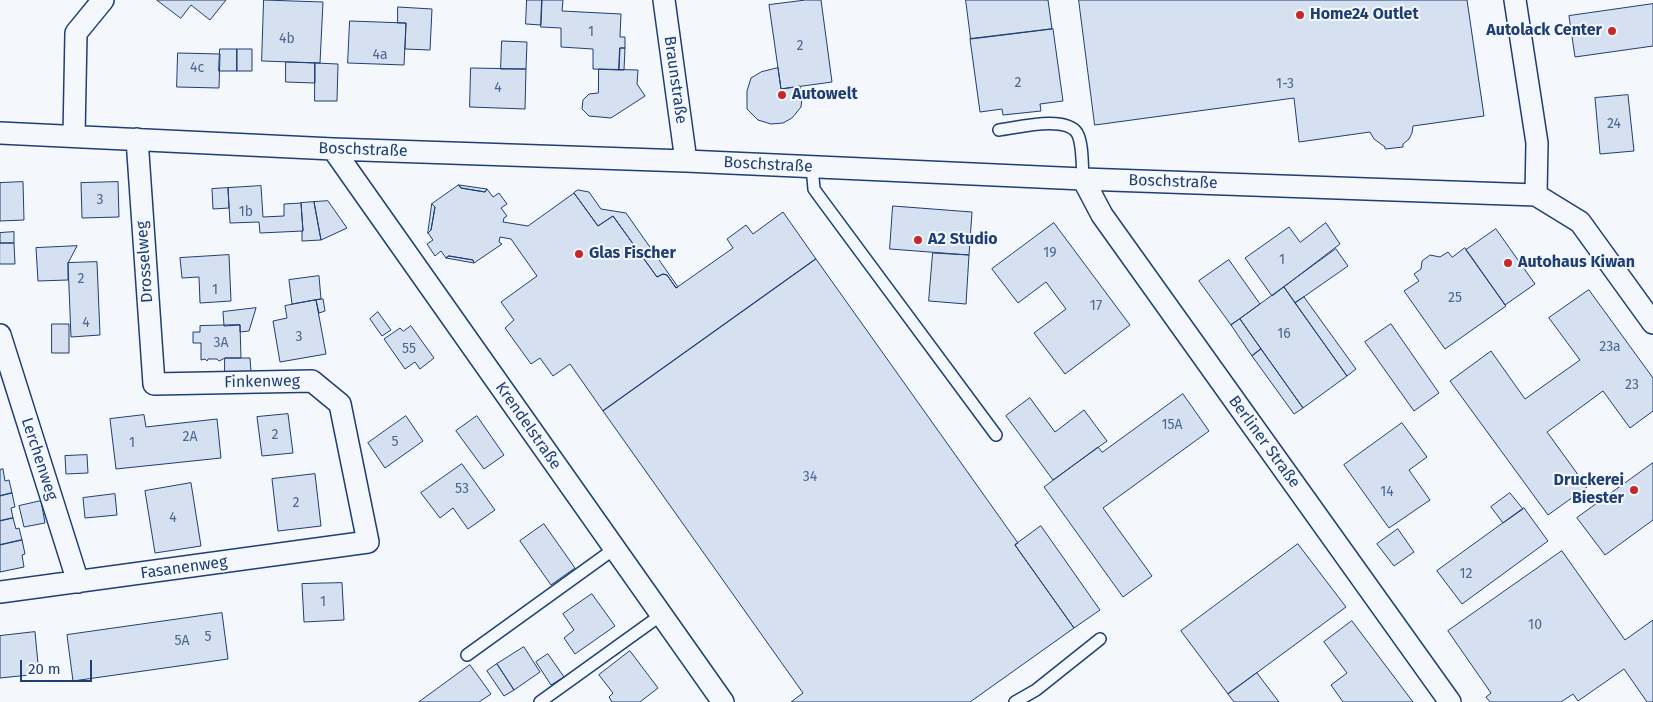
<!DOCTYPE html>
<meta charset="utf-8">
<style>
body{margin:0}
#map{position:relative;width:1653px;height:702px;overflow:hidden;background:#f4f7fb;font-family:"Fira Sans",sans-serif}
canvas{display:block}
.scale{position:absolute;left:20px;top:660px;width:72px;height:22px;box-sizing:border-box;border:2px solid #1d3f73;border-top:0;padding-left:6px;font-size:15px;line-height:18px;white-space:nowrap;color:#1d3f73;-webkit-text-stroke:4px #f4f7fb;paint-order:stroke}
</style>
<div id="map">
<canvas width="1653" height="702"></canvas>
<div class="scale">20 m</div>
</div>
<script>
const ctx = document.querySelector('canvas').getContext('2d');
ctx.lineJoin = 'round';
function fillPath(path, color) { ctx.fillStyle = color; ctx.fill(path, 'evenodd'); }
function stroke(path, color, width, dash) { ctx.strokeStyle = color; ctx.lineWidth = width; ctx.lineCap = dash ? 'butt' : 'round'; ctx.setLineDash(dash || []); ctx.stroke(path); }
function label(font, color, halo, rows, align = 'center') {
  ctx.font = font + ' "Fira Sans",sans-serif'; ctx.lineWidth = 4; ctx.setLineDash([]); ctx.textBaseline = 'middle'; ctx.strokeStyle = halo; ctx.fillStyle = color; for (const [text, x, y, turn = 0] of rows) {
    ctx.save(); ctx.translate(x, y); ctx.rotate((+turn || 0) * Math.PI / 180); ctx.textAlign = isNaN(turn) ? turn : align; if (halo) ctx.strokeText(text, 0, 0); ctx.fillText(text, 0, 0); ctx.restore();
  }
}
const building = new Path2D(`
 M157,0H226L210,20L191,5L181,18Z
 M264,0L323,2L320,63L262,61Z
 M527,0H542L541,25L526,24Z
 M542,0H563L562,11L621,14L620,37H625V48H620L619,70L593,69V49L561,47V28L541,27Z
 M806,0H821L832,82L781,89L769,5Z
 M966,0H1048L1052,29L971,39Z
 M1079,0H1467L1484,116L1413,126L1412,133L1409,139L1403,144V147L1385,149V147L1374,139L1370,132L1299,142L1294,98L1095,125Z
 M1653,4V46L1575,57L1569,16Z
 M398,7L432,9L430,50L405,49L406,23H398Z
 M350,21L406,23L404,65L348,63Z
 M1053,29L1063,101L1040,104L1041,111L1003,115L1002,109L980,112L970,39Z
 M502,41L527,42L526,69H501Z
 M620,48H625L624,70H619Z
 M220,49H237V71H219Z
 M237,49H252V71H237Z
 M178,53L220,54L219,88L177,87Z
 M286,62L315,63V83L286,82Z
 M315,63L338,64L337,101H315Z
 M471,68L526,69L525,109L470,107Z
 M778,68L781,89L800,86L802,98L801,107L792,118L783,123L771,124L758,120L747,109V91L751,78L761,72Z
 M599,69L638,70L637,84L645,96L611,118L589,116L582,109L583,100L589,94L598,93Z
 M1628,95L1634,151L1600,154L1595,98Z
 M23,182L24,220L0,221V183Z
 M118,182L119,217L82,218L81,183Z
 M459,185L487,189L485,192L461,188Z
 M459,185L461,188L485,192L487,189L493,197L499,193L507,204L501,208L507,216L504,218L503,222L528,226L574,193L598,226L613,216L657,277L663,274L667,275L676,288L733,248L727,239L746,225L753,234L783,212L816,259L603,411L570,364L553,376L540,358L531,364L505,328L514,320L501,302L537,276L511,239L500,237L499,242L502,244L474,263L473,260L449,256L446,258L441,251L435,256L427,244L433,240L428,233L431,230L435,207L432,204Z
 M261,186L263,217L284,216V204L301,203L303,231L260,233L259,222L230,223L228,188Z
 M228,188L229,208L213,209L212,189Z
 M578,190L589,192L601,209L626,213L678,287L676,288L667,275L663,274L657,277L613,216L598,226L574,193Z
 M328,201L347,228L321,240L314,202Z
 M314,202L321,240L302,241V231H303L301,203Z
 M432,204L435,207L431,230L428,233Z
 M893,206L972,212L969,255L890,249Z
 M1054,223L1130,325L1065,374L1034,333L1066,309L1046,282L1018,303L992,269Z
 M1326,223L1340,244L1272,296L1245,258L1289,227L1300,242Z
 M1496,229L1535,284L1505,305L1466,250Z
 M14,232V243H0V233Z
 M0,243H14L15,264H0Z
 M77,246L68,263V280L38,281L36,248Z
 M1465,248L1506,306L1445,349L1404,291L1419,281L1414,274L1421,269L1422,261L1430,255L1440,257L1448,252L1452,257Z
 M1336,249L1348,266L1295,303L1284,287Z
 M933,253L969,255L966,304L929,301Z
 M229,255L231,301L200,303L199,277L182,278L180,258Z
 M449,256L473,260L474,263L446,258Z
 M816,259L1018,543L1015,545L1074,628L970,702H791L803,693L603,411Z
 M1229,260L1260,304L1231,325L1199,281Z
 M97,262L100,335L71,337L68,263Z
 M319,276L321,299L292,304L289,280Z
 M1284,287L1347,376L1303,408L1240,319Z
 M1589,290L1653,378V411L1630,428L1603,391L1547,432L1587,487L1548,515L1450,381L1491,351L1525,399L1580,360L1549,318Z
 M1304,297L1356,369L1347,376L1295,303Z
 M321,299H323L325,311L319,313L316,300Z
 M316,300L326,354L280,362L273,321L287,318L285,306Z
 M256,308L249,331L240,332V325L224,326L223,312Z
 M378,312L391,330L382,336L370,319Z
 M1240,319L1261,349L1252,356L1231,325Z
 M52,324H69V353H52Z
 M1391,324L1439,393L1414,411L1365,342Z
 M240,325L241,358H225L219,361L217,359H208L207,361L205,359L201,360V343H193V332H200V326Z
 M411,326L434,358L420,369L415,362L405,369L384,339L400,328L403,331Z
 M1261,349L1303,408L1294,414L1252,356Z
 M225,358H250L251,372L225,373Z
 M1183,394L1209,431L1103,508L1152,576L1123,597L1044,487L1098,447L1102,452Z
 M1030,398L1055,432L1084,410L1107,441L1053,480L1006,416Z
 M288,414L293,453L262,456L257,417Z
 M144,415L146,427L217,419L221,458L116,469L110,419Z
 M406,416L423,441L385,468L368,443Z
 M477,416L504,455L484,469L456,431Z
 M1402,423L1427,457L1409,470L1430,500L1389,528L1344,465Z
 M87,455L88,473L66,474L65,456Z
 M1653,463V520L1605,555L1577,518Z
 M462,464L495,510L468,529L453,508L440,518L421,493Z
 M3,469L5,481L9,480L12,493L0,496V470Z
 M315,474L321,526L278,531L272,479Z
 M191,483L201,546L155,553L145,491Z
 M12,493L15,507L11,508L13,518L0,521V496Z
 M1510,493L1523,509L1503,523L1491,507Z
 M115,494L117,515L85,518L83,498Z
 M41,501L45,523L24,527L19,506Z
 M1524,508L1548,541L1462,604L1437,571Z
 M13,518L16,529L19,528L22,540L0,545V521Z
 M544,524L575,568L551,585L520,541Z
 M1041,526L1100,610L1074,628L1015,545Z
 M1398,529L1414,552L1394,566L1377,544Z
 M22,540L25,554L22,555L24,567L0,572V545Z
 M1298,544L1346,607L1228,694L1181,631Z
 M1562,551L1625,640L1653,620V702H1647L1624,669L1578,701L1573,694L1561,702H1490L1486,697L1491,693L1448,631Z
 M342,583L344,620L304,622L302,584Z
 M592,594L615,626L575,654L564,638L574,630L563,614Z
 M222,613L228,659L73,681L67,635Z
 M1352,621L1413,702H1343L1331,685L1347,673L1324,642Z
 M35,632L39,674L0,678V636Z
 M524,647L540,672L514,690L497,664Z
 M630,651L658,688L640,702H612L609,697L613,693L599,675Z
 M548,654L564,677L551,685L536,662Z
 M497,664L514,690L504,696L487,671Z
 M470,665L491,694L479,702H419Z
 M1257,673L1279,702H1234L1228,694Z`);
fillPath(building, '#d5e0f0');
stroke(building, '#1d3f73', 1);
const lane = new Path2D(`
 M999,130C1017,128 1065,115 1077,133C1083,143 1082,166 1083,179
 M812,167L814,189L819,196L996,435
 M467,655L614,549
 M540,702L661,615
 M1015,702L1036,690L1100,639`);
const street = new Path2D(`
 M664,0L686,161
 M1515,0L1537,143L1536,195
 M0,133L333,149L686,161L1083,179L1536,195L1580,222L1653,323
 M74,136L76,33L103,0
 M333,149L723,702
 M1083,179L1102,215L1450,702
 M0,335L78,582
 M0,592L368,542L340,404L312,381L154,384L137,139`);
stroke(lane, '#1d3f73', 14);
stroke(street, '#1d3f73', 24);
stroke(lane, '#f4f7fb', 11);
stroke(street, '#f4f7fb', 21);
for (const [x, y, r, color] of [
 [1300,15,5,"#c62828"],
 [1612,31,5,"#c62828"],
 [782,95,5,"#c62828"],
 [918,240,5,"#c62828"],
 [579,254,5,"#c62828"],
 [1508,263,5,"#c62828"],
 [1634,490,5,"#c62828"]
]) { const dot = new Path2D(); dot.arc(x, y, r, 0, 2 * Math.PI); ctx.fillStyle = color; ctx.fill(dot); stroke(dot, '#f4f7fb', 2); }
label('14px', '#4b6792', null, [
 ["1",591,32],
 ["4b",287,39],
 ["2",800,46],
 ["4a",380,55],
 ["4c",197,68],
 ["2",1018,83],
 ["1-3",1285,84],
 ["4",498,88],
 ["24",1614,124],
 ["3",100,200],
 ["1b",246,212],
 ["19",1050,253],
 ["1",1282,260],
 ["2",81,279],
 ["1",215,290],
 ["25",1455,298],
 ["17",1096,306],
 ["4",86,323],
 ["16",1284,334],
 ["3",299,337],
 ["3A",221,343],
 ["23a",1610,347],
 ["55",409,349],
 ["23",1632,385],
 ["15A",1172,425],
 ["2",275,435],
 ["2A",190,437],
 ["5",395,442],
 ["1",132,443],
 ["34",810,477],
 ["53",462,489],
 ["14",1387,492],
 ["2",296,503],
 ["4",173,518],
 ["12",1466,574],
 ["1",323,602],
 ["10",1535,625],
 ["5",208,637],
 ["5A",182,641]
]);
label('bold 16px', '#1d3f73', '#f4f7fb', [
 ["Home24 Outlet",1310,15],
 ["Autolack Center",1602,31,"right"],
 ["Autowelt",792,95],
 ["A2 Studio",928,240],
 ["Glas Fischer",589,254],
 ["Autohaus Kiwan",1518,263],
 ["Druckerei",1624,481,"right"],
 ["Biester",1624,499,"right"]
], 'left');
label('16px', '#1d3f73', '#f4f7fb', [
 ["Braunstraße",675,80,82],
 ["Boschstraße",363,150,2],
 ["Boschstraße",768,165,3],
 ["Boschstraße",1173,182,2],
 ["Drosselweg",145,262,-94],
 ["Finkenweg",262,382,-1],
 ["Krendelstraße",528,426,55],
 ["Berliner Straße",1264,442,54],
 ["Lerchenweg",39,459,72],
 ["Fasanenweg",184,568,-8]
]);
</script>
